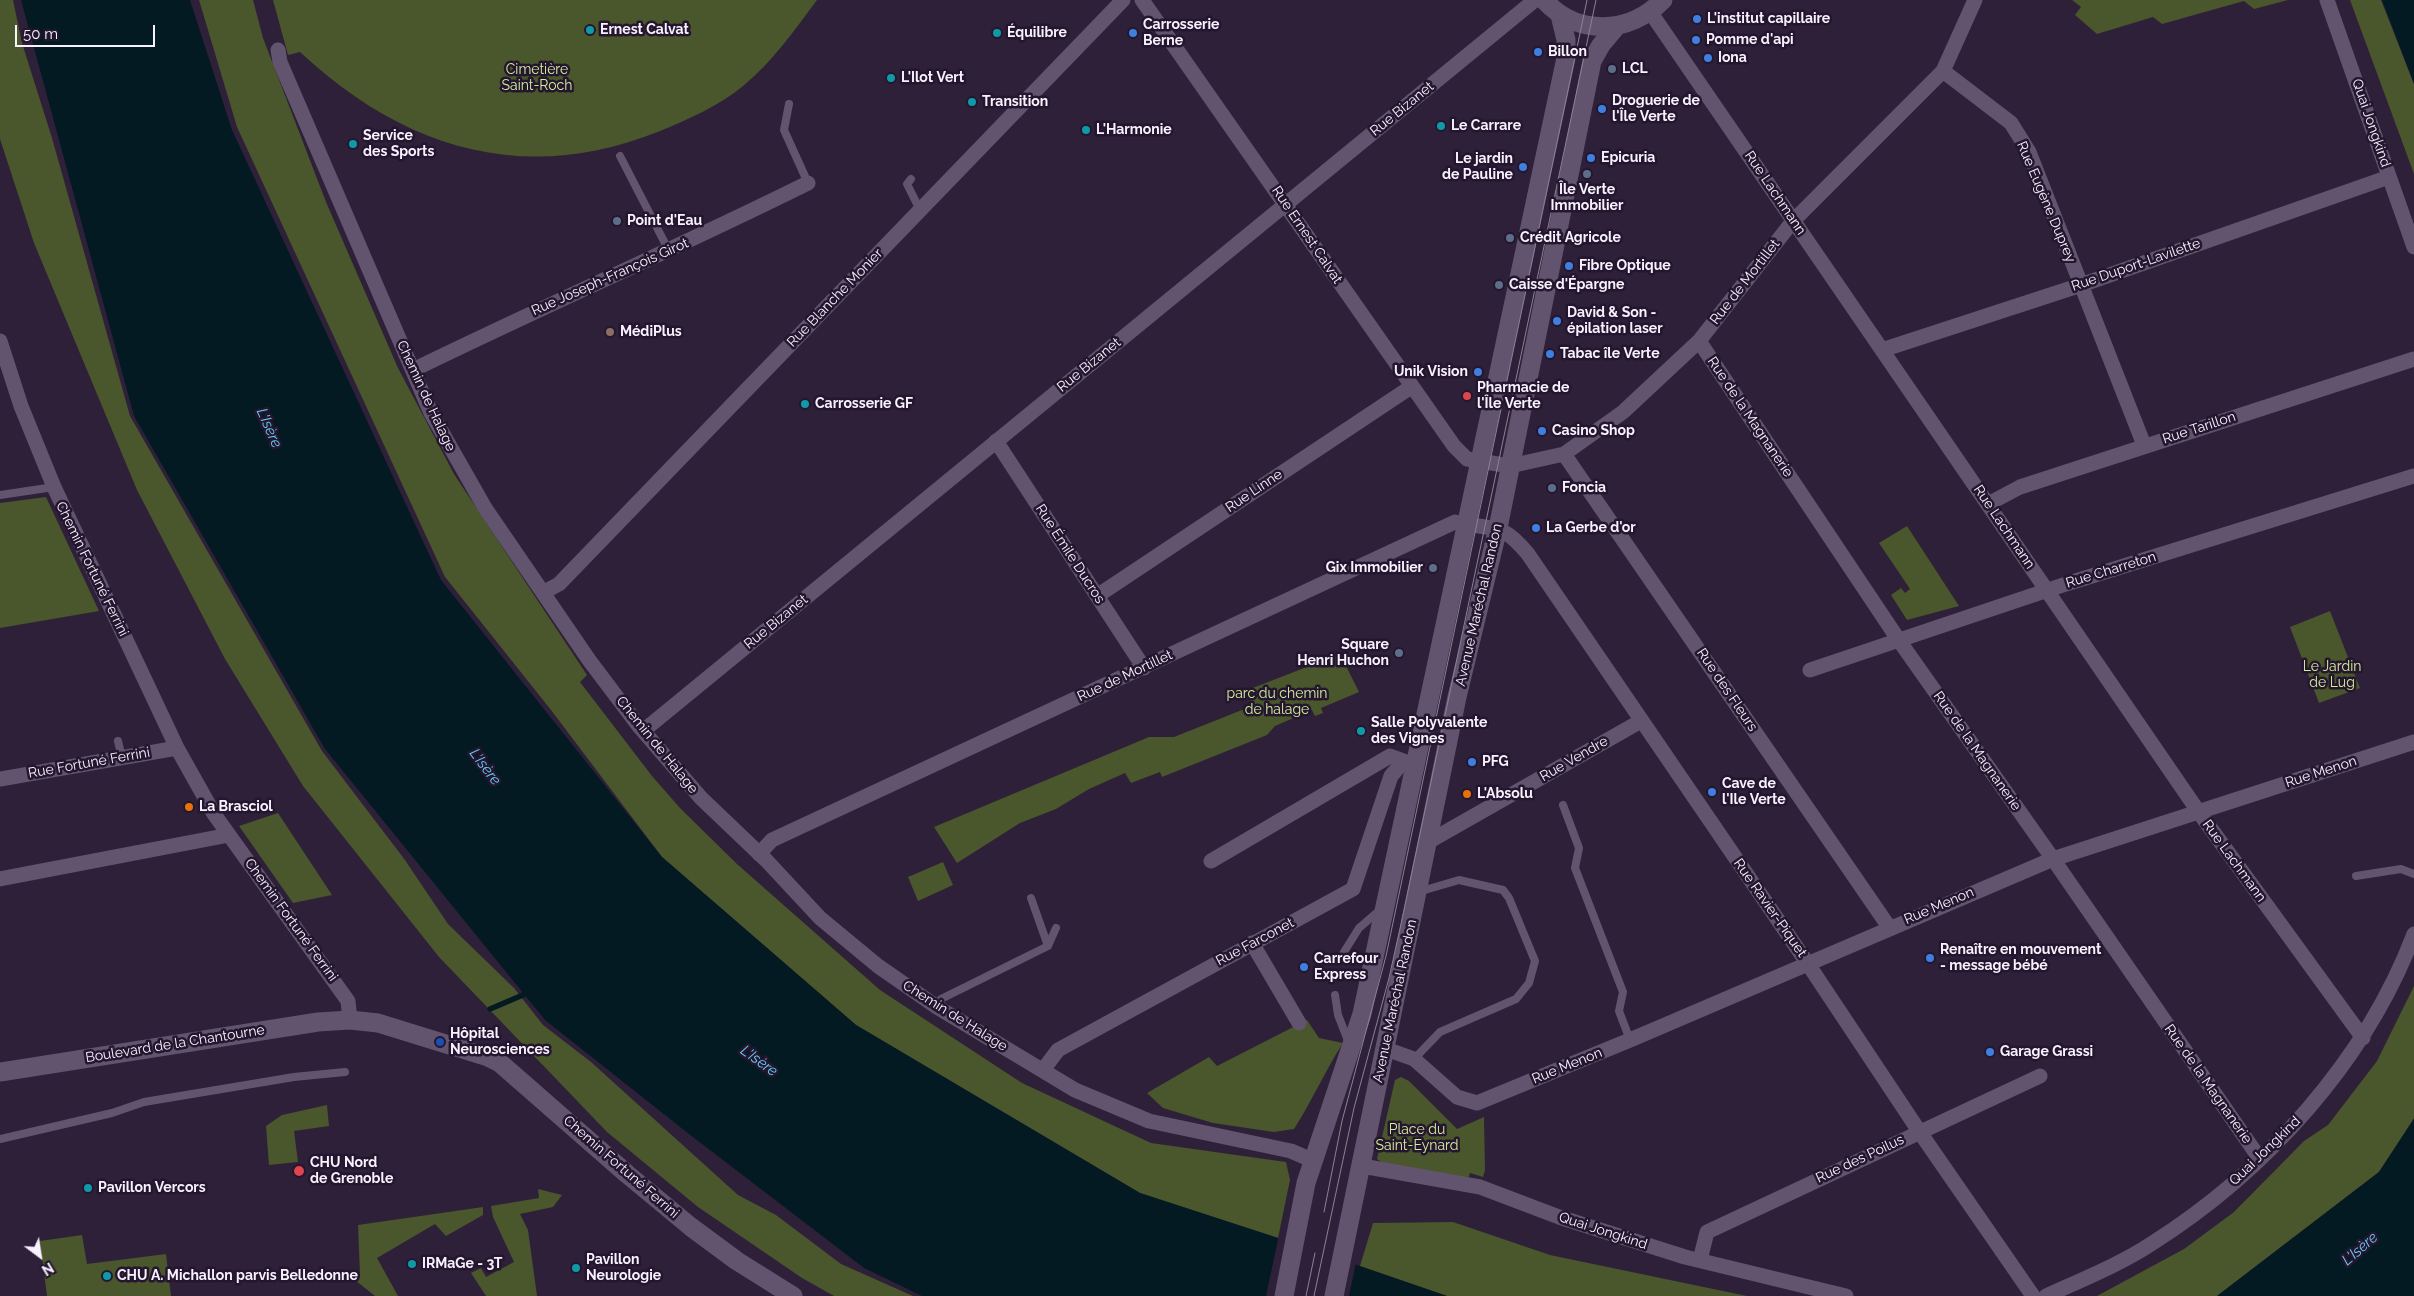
<!DOCTYPE html>
<meta charset="utf-8">
<style>
body{margin:0}
#map{position:relative;width:2414px;height:1296px;overflow:hidden;background:#2e2039;font-family:Raleway,sans-serif}
canvas{display:block}
.north{position:absolute;left:15px;top:1231px;width:50px;height:50px;-webkit-text-stroke:4px #24162e;paint-order:stroke;rotate:149deg;font-size:14px;font-weight:700;line-height:20px;text-align:center;color:#f8f1fe}
.north::after{content:'';display:block;margin:auto;width:18px;height:22px;background:#f8f1fe;clip-path:polygon(50% 0,100% 100%,50% 72%,0 100%)}
.scale{position:absolute;left:15px;top:25px;width:140px;height:22px;box-sizing:border-box;border:2px solid #f8f1fe;border-top:0;padding-left:6px;font-size:15px;line-height:18px;white-space:nowrap;color:#f8f1fe;-webkit-text-stroke:4px #24162e;paint-order:stroke}
</style>
<div id="map">
<canvas width="2414" height="1296"></canvas>
<div class="north">N</div>
<div class="scale">50 m</div>
</div>
<script>
const ctx = document.querySelector('canvas').getContext('2d');
ctx.lineJoin = 'round';
function fillPath(path, color) { ctx.fillStyle = color; ctx.fill(path, 'evenodd'); }
function stroke(path, color, width, dash) { ctx.strokeStyle = color; ctx.lineWidth = width; ctx.lineCap = dash ? 'butt' : 'round'; ctx.setLineDash(dash || []); ctx.stroke(path); }
function label(font, color, halo, rows, align = 'center') {
  ctx.font = font + ' Raleway,sans-serif'; ctx.lineWidth = 5; ctx.setLineDash([]); ctx.textBaseline = 'middle'; ctx.strokeStyle = halo; ctx.fillStyle = color; for (const [text, x, y, turn = 0] of rows) {
    ctx.save(); ctx.translate(x, y); ctx.rotate((+turn || 0) * Math.PI / 180); ctx.textAlign = isNaN(turn) ? turn : align; if (halo) ctx.strokeText(text, 0, 0); ctx.fillText(text, 0, 0); ctx.restore();
  }
}
fillPath(new Path2D(`
 M0,0H13L22,43L52,138L130,416L322,751L405,860L448,924L514,988L543,1025L591,1062L738,1195L776,1215L841,1264L913,1296H834L802,1278L698,1207L607,1132L439,957L303,786L225,659L137,490L34,243L0,139Z
 M199,0H253L263,38L326,202L398,368L454,474L587,675L580,682L652,776L680,808L737,864L880,990L1022,1083L1151,1143L1286,1162L1290,1180L1278,1238L1140,1193L856,1025L662,857L551,710L445,577L237,127Z
 M273,0H817C794,31 773,61 743,86C719,106 689,119 660,131C525,186 404,149 300,52L288,55Z
 M2072,0H2288L2254,9L2244,1L2162,24L2153,17L2097,34L2075,15L2081,7Z
 M2350,0H2381L2414,84V174Z
 M46,497L99,611L0,628V503Z
 M1907,526L1959,606L1907,620L1891,595L1901,588L1905,593L1910,589L1879,543Z
 M2330,611L2360,688L2319,703L2290,627Z
 M1335,656L1346,666L1359,692L1321,708L1323,713L1315,716L1312,710L1275,726L1267,735L1162,777L1160,772L1131,783L1125,773L1089,789L1056,809L1020,823L957,863L934,827L1149,737H1174L1252,706L1245,691Z
 M278,813L332,895L293,903L239,826Z
 M943,862L953,885L918,901L908,877Z
 M2414,986V1118L2379,1172L2217,1296H2097L2184,1249L2234,1212L2304,1141L2328,1125L2377,1061Z
 M1307,1020L1319,1038L1343,1043C1325,1071 1312,1101 1294,1129L1274,1132L1213,1123L1163,1108L1147,1093L1209,1057L1217,1066Z
 M1401,1077L1409,1081L1457,1129L1484,1117L1485,1170L1483,1177L1470,1173L1468,1179L1389,1168L1377,1159L1395,1080Z
 M327,1105L329,1126L294,1131L298,1162L269,1165L266,1126L282,1115Z
 M538,1189L562,1195L553,1207L520,1214L528,1230L537,1296H486L471,1273L481,1268L486,1277L514,1262L493,1217L491,1206L539,1198Z
 M483,1207V1215L446,1236L435,1224L377,1258L398,1296H375L350,1276L360,1275L358,1225Z
 M1453,1222L1550,1255L1747,1296H1447L1360,1266L1373,1223Z
 M82,1235L87,1264L166,1254L171,1296H47L40,1241Z`), '#4a562b');
fillPath(new Path2D(`
 M21,0H190L232,130L441,580L662,857L856,1025L1140,1193L1278,1238L1447,1296H922L864,1268L689,1134L545,1020L325,749L134,416Z
 M2382,0H2414V84Z
 M2414,1119V1296H2217L2379,1172Z`), '#041a22');
fillPath(new Path2D(`
 M1279,1235L1356,1262L1349,1296H1266Z`), '#2e2039');
stroke(new Path2D(`
 M490,1009L530,992`), '#041a22', 5.5);
stroke(new Path2D(`
 M789,104L784,130L808,183
 M620,156L669,251
 M911,179L907,184L920,210
 M0,495L54,487
 M118,741L122,758
 M1563,805L1579,848L1575,868L1623,992L1619,1011L1630,1040
 M2356,876L2401,869L2414,874
 M1031,898L1048,946
 M1344,952L1359,928L1380,910
 M1335,995L1338,1015L1349,1043
 M937,1007L941,999L1048,946L1056,928
 M1414,1059L1440,1032L1516,999L1529,983L1535,961L1509,898L1503,890L1459,880L1418,892
 M0,1139L112,1113L144,1102L294,1077L345,1072`), '#62536f', 8);
stroke(new Path2D(`
 M1142,0L1454,446L1467,459L1510,466L1564,454L1623,412L1699,341L1793,221L1943,71L1975,0
 M2327,0L2414,247
 M1651,13L2198,811L2363,1038
 M278,50L280,62L431,413L485,508L589,660L638,725L701,798L766,860L820,918L878,966L937,1007L1075,1090L1149,1121L1291,1151L1314,1161
 M1943,71L2011,123L2029,152L2144,445
 M0,341L21,406L54,487L177,748L214,814L348,1001L350,1020
 M1699,341L1898,639L2053,859L2260,1159
 M1882,350L2081,285L2389,177
 M413,370C544,306 677,248 808,183
 M996,441L1144,668
 M1564,454L1889,927
 M1988,504L2020,487L2414,359
 M544,592L559,584L1123,0
 M1097,596L1411,387
 M1810,670L2066,584L2414,476
 M643,731L1535,0
 M0,779L177,748
 M1428,842L1641,721
 M759,854L772,840L1455,522C1493,531 1500,520 1528,554L1808,964L1919,1131L2033,1296
 M1211,861L1390,756L1412,764
 M0,879L229,835
 M1252,943L1299,1023
 M1386,1049L1414,1059L1457,1097L1477,1103L1630,1040L2053,859L2414,742
 M1043,1070L1058,1050L1353,889L1391,776L1403,762
 M1362,1166L1480,1187L1559,1217L1685,1257L1846,1296
 M1700,1260L1707,1232L2040,1076
 M2046,1296C2081,1280 2119,1265 2151,1244C2265,1172 2366,1061 2414,934`), '#62536f', 15);
stroke(new Path2D(`
 M1544,0C1577,37 1630,34 1663,0
 M0,1072L318,1022L350,1020L378,1023L488,1057L500,1063L627,1174L691,1227L737,1261L793,1296
 M1284,1296L1306,1183L1362,1014L1566,58V40L1560,15
 M1334,1296L1457,697L1498,528L1592,61L1601,45L1617,26`), '#62536f', 19);
stroke(new Path2D(`
 M1324,1212L1342,1121L1386,956L1587,0
 M1306,1296L1315,1253
 M1314,1296L1354,1108L1389,978L1401,924L1596,0`), '#8c8295', 1);
for (const [x, y, r, color] of [
 [1697,19,5,"#3f7fe0"],
 [590,30,5,"#0f9aa8"],
 [997,33,5,"#0f9aa8"],
 [1133,33,5,"#3f7fe0"],
 [1696,40,5,"#3f7fe0"],
 [1538,52,5,"#3f7fe0"],
 [1708,58,5,"#3f7fe0"],
 [1612,69,5,"#5c6f8a"],
 [891,78,5,"#0f9aa8"],
 [972,102,5,"#0f9aa8"],
 [1602,109,5,"#3f7fe0"],
 [1441,126,5,"#0f9aa8"],
 [1086,130,5,"#0f9aa8"],
 [353,144,5,"#0f9aa8"],
 [1591,158,5,"#3f7fe0"],
 [1523,167,5,"#3f7fe0"],
 [1587,174,5,"#5c6f8a"],
 [617,221,5,"#5c6f8a"],
 [1510,238,5,"#5c6f8a"],
 [1569,266,5,"#3f7fe0"],
 [1499,285,5,"#5c6f8a"],
 [1557,321,5,"#3f7fe0"],
 [610,332,5,"#8d6e63"],
 [1550,354,5,"#3f7fe0"],
 [1478,372,5,"#3f7fe0"],
 [1467,396,5,"#e0444e"],
 [805,404,5,"#0f9aa8"],
 [1542,431,5,"#3f7fe0"],
 [1552,488,5,"#5c6f8a"],
 [1536,528,5,"#3f7fe0"],
 [1433,568,5,"#5c6f8a"],
 [1399,653,5,"#5c6f8a"],
 [1361,731,5,"#0f9aa8"],
 [1472,762,5,"#3f7fe0"],
 [1712,792,5,"#3f7fe0"],
 [1467,794,5,"#e8710a"],
 [189,807,5,"#e8710a"],
 [1930,958,5,"#3f7fe0"],
 [1304,967,5,"#3f7fe0"],
 [440,1042,5,"#1a4fb4"],
 [1990,1052,5,"#3f7fe0"],
 [299,1171,6,"#e0444e"],
 [88,1188,5,"#0f9aa8"],
 [412,1264,5,"#0f9aa8"],
 [576,1268,5,"#0f9aa8"],
 [107,1276,5,"#0f9aa8"]
]) { const dot = new Path2D(); dot.arc(x, y, r, 0, 2 * Math.PI); ctx.fillStyle = color; ctx.fill(dot); stroke(dot, '#24162e', 2); }
label('bold 14px', '#f8f1fe', '#24162e', [
 ["L'institut capillaire",1707,19],
 ["Carrosserie",1143,25],
 ["Berne",1143,41],
 ["Ernest Calvat",600,30],
 ["Équilibre",1007,33],
 ["Pomme d'api",1706,40],
 ["Billon",1548,52],
 ["Iona",1718,58],
 ["LCL",1622,69],
 ["L'Ilot Vert",901,78],
 ["Droguerie de",1612,101],
 ["l'Île Verte",1612,117],
 ["Transition",982,102],
 ["Le Carrare",1451,126],
 ["L'Harmonie",1096,130],
 ["Service",363,136],
 ["des Sports",363,152],
 ["Epicuria",1601,158],
 ["Le jardin",1513,159,"right"],
 ["de Pauline",1513,175,"right"],
 ["Île Verte",1587,190,"center"],
 ["Immobilier",1587,206,"center"],
 ["Point d'Eau",627,221],
 ["Crédit Agricole",1520,238],
 ["Fibre Optique",1579,266],
 ["Caisse d'Épargne",1509,285],
 ["David & Son -",1567,313],
 ["épilation laser",1567,329],
 ["MédiPlus",620,332],
 ["Tabac île Verte",1560,354],
 ["Unik Vision",1468,372,"right"],
 ["Pharmacie de",1477,388],
 ["l'Île Verte",1477,404],
 ["Carrosserie GF",815,404],
 ["Casino Shop",1552,431],
 ["Foncia",1562,488],
 ["La Gerbe d'or",1546,528],
 ["Gix Immobilier",1423,568,"right"],
 ["Square",1389,645,"right"],
 ["Henri Huchon",1389,661,"right"],
 ["Salle Polyvalente",1371,723],
 ["des Vignes",1371,739],
 ["PFG",1482,762],
 ["Cave de",1722,784],
 ["l'Ile Verte",1722,800],
 ["L'Absolu",1477,794],
 ["La Brasciol",199,807],
 ["Renaître en mouvement",1940,950],
 ["- message bébé",1940,966],
 ["Carrefour",1314,959],
 ["Express",1314,975],
 ["Hôpital",450,1034],
 ["Neurosciences",450,1050],
 ["Garage Grassi",2000,1052],
 ["CHU Nord",310,1163],
 ["de Grenoble",310,1179],
 ["Pavillon Vercors",98,1188],
 ["Pavillon",586,1260],
 ["Neurologie",586,1276],
 ["IRMaGe - 3T",422,1264],
 ["CHU A. Michallon parvis Belledonne",117,1276]
], 'left');
label('14px', '#d4ee9a', '#24162e', [
 ["Cimetière",537,70],
 ["Saint-Roch",537,86],
 ["Le Jardin",2332,667],
 ["de Lug",2332,683],
 ["parc du chemin",1277,694],
 ["de halage",1277,710],
 ["Place du",1417,1130],
 ["Saint-Eynard",1417,1146]
]);
label('14px', '#f8f1fe', '#24162e', [
 ["Rue Bizanet",1402,109,-39],
 ["Quai Jongkind",2371,123,71],
 ["Rue Lachmann",1775,193,56],
 ["Rue Eugène Duprey",2046,202,67],
 ["Rue Ernest Calvat",1307,235,56],
 ["Rue Duport-Lavilette",2136,265,-19],
 ["Rue Joseph-François Girot",610,277,-24],
 ["Rue de Mortillet",1745,282,-52],
 ["Rue Blanche Monier",835,298,-46],
 ["Rue Bizanet",1089,365,-39],
 ["Chemin de Halage",426,396,65],
 ["Rue de la Magnanerie",1750,417,56],
 ["Rue Tarillon",2199,428,-18],
 ["Rue Linne",1254,491,-34],
 ["Rue Lachmann",2004,527,56],
 ["Rue Émile Ducros",1070,554,57],
 ["Chemin Fortuné Ferrini",92,569,64],
 ["Rue Charreton",2111,570,-17],
 ["Avenue Maréchal Randon",1479,605,-77],
 ["Rue Bizanet",776,622,-39],
 ["Rue de Mortillet",1125,676,-25],
 ["Rue des Fleurs",1727,690,56],
 ["Chemin de Halage",657,745,51],
 ["Rue de la Magnanerie",1977,751,55],
 ["Rue Vendre",1574,759,-30],
 ["Rue Fortuné Ferrini",89,763,-10],
 ["Rue Menon",2321,772,-18],
 ["Rue Lachmann",2234,861,54],
 ["Rue Menon",1939,906,-23],
 ["Rue Ravier-Piquet",1770,908,55],
 ["Chemin Fortuné Ferrini",291,920,54],
 ["Rue Farconet",1255,942,-28],
 ["Avenue Maréchal Randon",1395,1001,-78],
 ["Chemin de Halage",955,1016,32],
 ["Boulevard de la Chantourne",175,1044,-9],
 ["Rue Menon",1567,1066,-22],
 ["Rue de la Magnanerie",2208,1084,55],
 ["Quai Jongkind",2265,1151,-44],
 ["Rue des Poilus",1860,1159,-25],
 ["Chemin Fortuné Ferrini",621,1167,41],
 ["Quai Jongkind",1603,1231,18]
]);
label('italic 15px', '#65cdf5', '#24162e', [
 ["L'Isère",269,428,66],
 ["L'Isère",485,767,53],
 ["L'Isère",759,1061,36],
 ["L'Isère",2360,1249,-41]
]);
</script>
